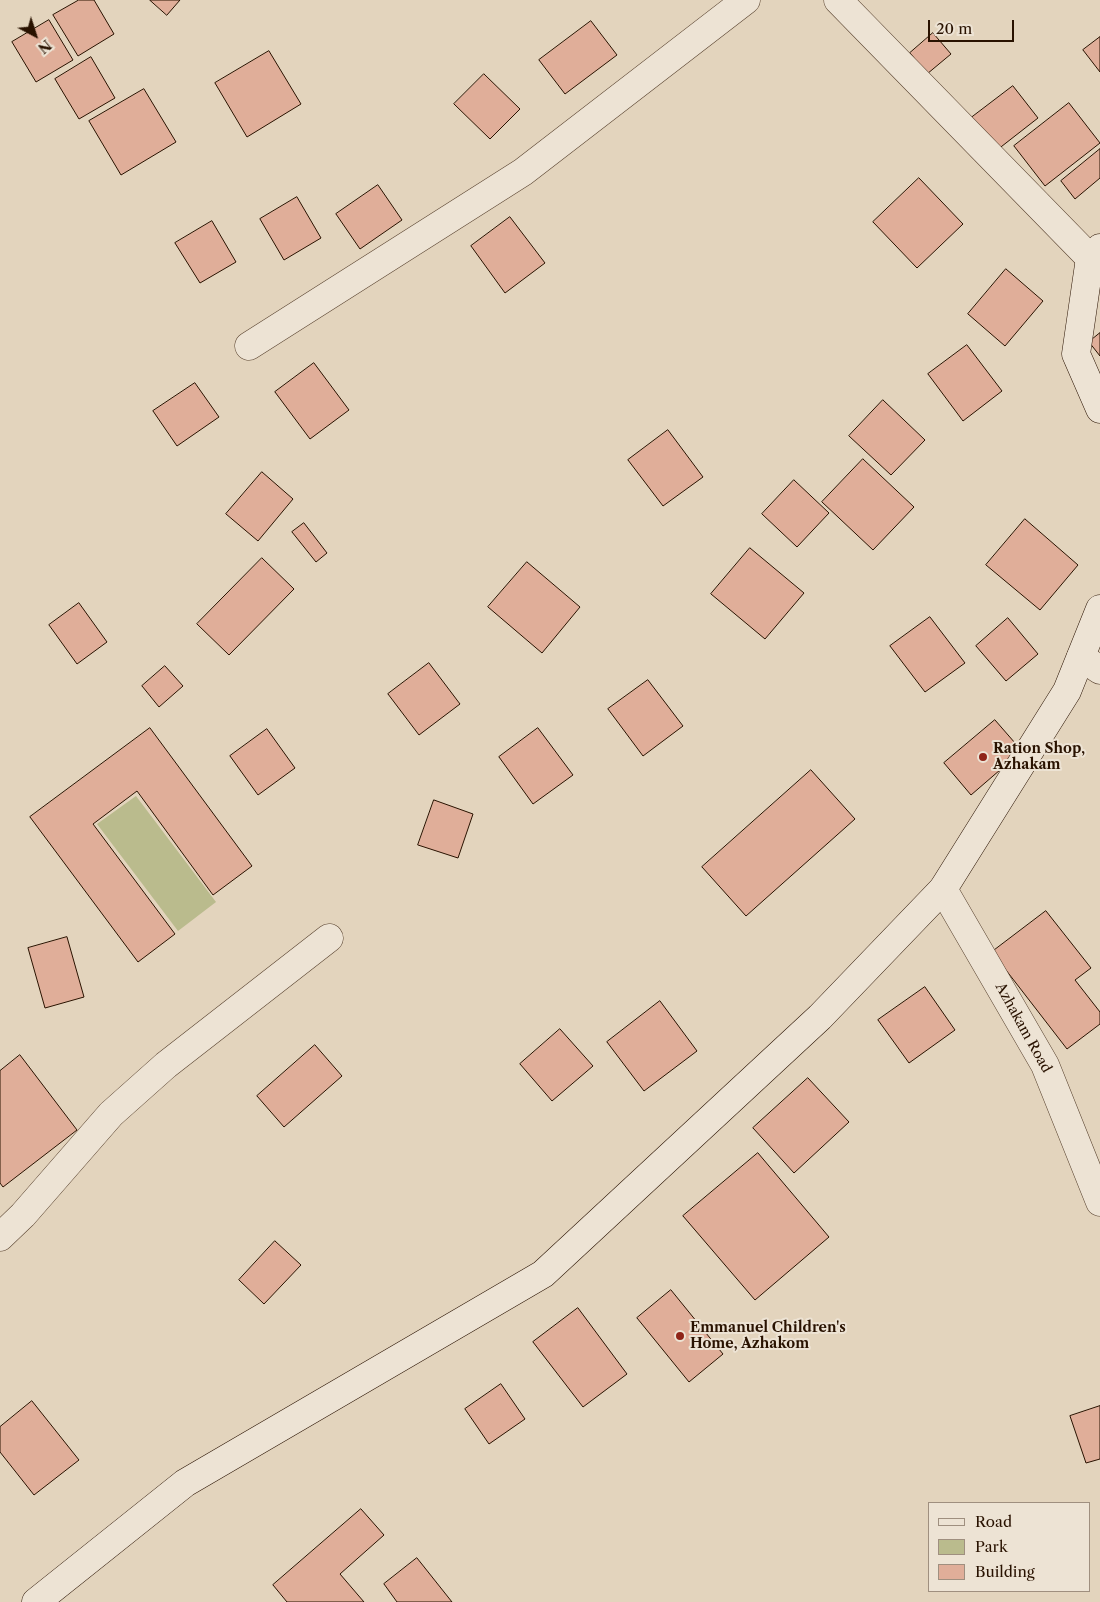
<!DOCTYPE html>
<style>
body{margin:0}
#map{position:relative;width:1100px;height:1602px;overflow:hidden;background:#e3d4bd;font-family:"Libre Caslon Text",serif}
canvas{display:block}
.legend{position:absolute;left:928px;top:1502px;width:162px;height:90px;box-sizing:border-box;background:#ede3d4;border:1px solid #9f8f7f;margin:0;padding:6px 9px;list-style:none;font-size:15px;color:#291200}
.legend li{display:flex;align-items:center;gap:10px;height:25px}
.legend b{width:25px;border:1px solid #9f8f7f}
.north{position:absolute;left:10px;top:10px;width:50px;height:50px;-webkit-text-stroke:4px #ede3d4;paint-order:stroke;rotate:140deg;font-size:14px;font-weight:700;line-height:20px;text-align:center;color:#291200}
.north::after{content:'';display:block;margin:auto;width:18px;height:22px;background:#291200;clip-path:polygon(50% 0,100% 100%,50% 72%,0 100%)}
.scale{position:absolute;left:928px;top:20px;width:86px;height:22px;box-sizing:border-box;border:2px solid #291200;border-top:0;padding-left:6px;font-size:15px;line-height:18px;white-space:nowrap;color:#291200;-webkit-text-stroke:4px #ede3d4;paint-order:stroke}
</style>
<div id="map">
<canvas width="1100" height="1602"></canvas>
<ul class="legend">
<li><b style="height:6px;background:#ede3d4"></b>Road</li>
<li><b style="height:14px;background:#babb8d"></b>Park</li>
<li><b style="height:14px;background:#e0ae99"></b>Building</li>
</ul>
<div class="north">N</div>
<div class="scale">20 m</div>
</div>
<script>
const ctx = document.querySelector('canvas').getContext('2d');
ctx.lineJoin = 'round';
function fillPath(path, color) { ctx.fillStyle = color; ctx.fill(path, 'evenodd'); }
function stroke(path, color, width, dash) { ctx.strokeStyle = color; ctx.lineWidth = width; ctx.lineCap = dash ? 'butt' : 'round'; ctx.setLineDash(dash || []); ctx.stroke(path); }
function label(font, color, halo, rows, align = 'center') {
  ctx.font = font + ' "Libre Caslon Text",serif'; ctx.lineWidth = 4; ctx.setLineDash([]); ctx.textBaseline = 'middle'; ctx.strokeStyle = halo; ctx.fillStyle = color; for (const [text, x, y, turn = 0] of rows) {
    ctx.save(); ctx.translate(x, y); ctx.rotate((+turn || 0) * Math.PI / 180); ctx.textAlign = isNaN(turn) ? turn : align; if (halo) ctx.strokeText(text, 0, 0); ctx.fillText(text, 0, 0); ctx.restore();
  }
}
fillPath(new Path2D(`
 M136,796L216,902L178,931L97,824Z`), '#babb8d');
const building = new Path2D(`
 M79,0H94L114,34L78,56L53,15Z
 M150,0H180L167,15Z
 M49,20L73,60L36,82L12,42Z
 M591,21L617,55L565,94L539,60Z
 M933,33L951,54L927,74L910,53Z
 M1100,37V72L1083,50Z
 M269,51L301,104L247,137L215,83Z
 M91,57L115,98L79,119L55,79Z
 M484,74L520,109L490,139L454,104Z
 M1013,86L1038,118L997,150L971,118Z
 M144,89L176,142L121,175L89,121Z
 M1069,103L1100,143L1045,186L1014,146Z
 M1100,149V178L1075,199L1061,181Z
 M919,178L963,224L917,268L873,222Z
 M378,185L402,220L360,249L336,214Z
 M297,197L321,238L284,260L260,219Z
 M510,217L545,263L505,293L471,246Z
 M212,221L236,262L200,283L175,243Z
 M1006,269L1043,301L1005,346L968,314Z
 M1100,333V356L1089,342Z
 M967,345L1002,391L963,421L928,374Z
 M314,363L349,410L310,439L275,392Z
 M195,383L219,417L177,446L153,411Z
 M883,400L925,440L891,475L849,436Z
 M668,430L703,477L663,506L628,460Z
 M863,459L914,507L873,550L822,502Z
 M262,472L293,499L258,541L226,514Z
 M794,480L829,513L797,547L762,514Z
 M1025,519L1078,565L1040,610L986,565Z
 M304,523L327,553L316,562L292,532Z
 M750,548L804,593L765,639L711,594Z
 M262,558L294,589L229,655L197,624Z
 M527,562L580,607L542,653L488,607Z
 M79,603L107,642L77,664L49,625Z
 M930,617L965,663L925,692L890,646Z
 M1008,618L1038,654L1006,681L976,646Z
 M429,663L460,704L419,735L388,694Z
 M165,666L183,686L159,707L142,686Z
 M648,680L683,726L643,756L608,709Z
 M995,720L1022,751L971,795L944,763Z
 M150,728L252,866L213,895L137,791L93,824L175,934L138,962L30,817Z
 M538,728L573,775L533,804L499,757Z
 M267,729L295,768L258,795L230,756Z
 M811,770L855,819L746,916L702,867Z
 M434,800L473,814L458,858L418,845Z
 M1046,911L1091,968L1075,980L1100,1012V1024L1067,1049L992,952Z
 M67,937L84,997L45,1008L28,948Z
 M925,987L955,1030L909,1063L878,1020Z
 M660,1001L697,1051L644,1091L607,1042Z
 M560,1029L593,1066L552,1101L520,1064Z
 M315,1045L342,1076L284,1127L257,1096Z
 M20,1055L77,1130L3,1187L0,1183V1071Z
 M808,1078L849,1122L794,1173L753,1128Z
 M758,1153L829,1237L755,1300L683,1216Z
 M275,1241L301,1265L264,1304L239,1280Z
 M671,1290L723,1354L689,1382L637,1318Z
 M578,1308L627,1374L583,1407L533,1342Z
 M501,1384L525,1419L489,1444L465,1409Z
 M32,1401L79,1460L34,1495L0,1452V1427Z
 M1100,1406V1459L1086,1463L1070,1416Z
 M361,1509L384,1535L340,1574L364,1602H287L273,1585Z
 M417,1558L452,1602H397L384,1584Z`);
fillPath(building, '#e0ae99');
stroke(building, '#291200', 1);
const minor = new Path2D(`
 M838,0L1090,258
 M249,346L523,172L746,0
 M1081,657L1100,670
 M943,889L1045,1065L1100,1202
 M0,1237L23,1215L111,1114L166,1065L329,938`);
const secondary = new Path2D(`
 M1100,248L1090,258L1076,354L1100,409
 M36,1602L185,1483L543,1274L820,1017L943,889L1067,691L1100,609`);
stroke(minor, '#58422f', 29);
stroke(secondary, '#291200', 29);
stroke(minor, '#ede3d4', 28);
stroke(secondary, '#ede3d4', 28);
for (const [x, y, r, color] of [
 [983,757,5,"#8f2418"],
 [680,1336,5,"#8f2418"]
]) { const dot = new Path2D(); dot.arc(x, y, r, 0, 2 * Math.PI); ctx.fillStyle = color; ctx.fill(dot); stroke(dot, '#ede3d4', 2); }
label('bold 14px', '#291200', '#ede3d4', [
 ["Ration Shop,",993,749],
 ["Azhakam",993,765],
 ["Emmanuel Children's",690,1328],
 ["Home, Azhakom",690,1344]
], 'left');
label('14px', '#291200', '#ede3d4', [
 ["Azhakam Road",1023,1028,61]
]);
</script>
